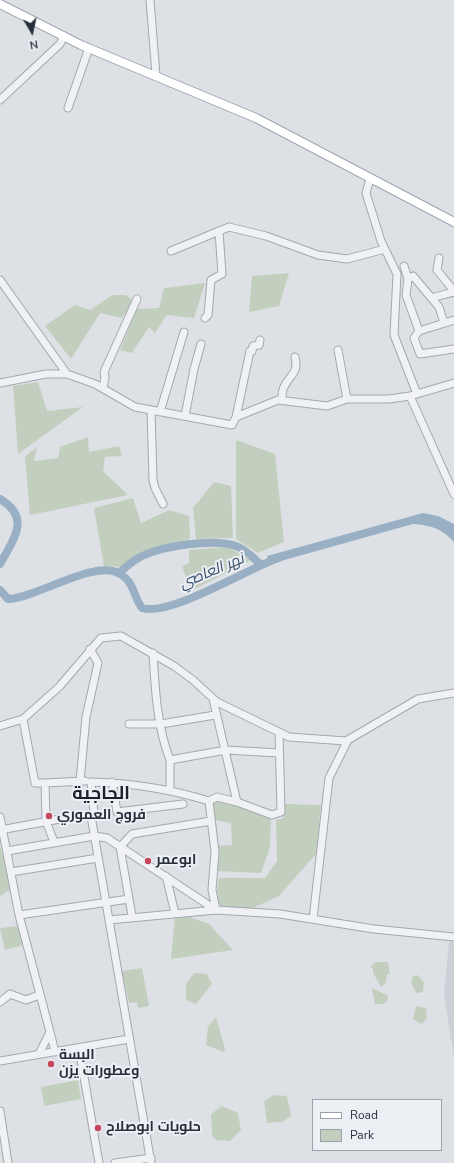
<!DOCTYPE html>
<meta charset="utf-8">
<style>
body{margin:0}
#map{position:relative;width:454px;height:1163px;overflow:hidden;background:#dde1e6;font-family:"Nunito Sans",sans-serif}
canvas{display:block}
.legend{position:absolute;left:312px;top:1099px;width:130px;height:52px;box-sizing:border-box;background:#eceff4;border:1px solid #9da2aa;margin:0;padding:5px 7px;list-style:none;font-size:12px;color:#272f3b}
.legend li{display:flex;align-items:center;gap:8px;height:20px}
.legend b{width:20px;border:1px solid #9da2aa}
.north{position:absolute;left:12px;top:12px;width:40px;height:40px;-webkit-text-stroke:3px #eceff4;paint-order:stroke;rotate:171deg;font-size:11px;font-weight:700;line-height:16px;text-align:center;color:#272f3b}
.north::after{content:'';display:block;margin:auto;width:14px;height:18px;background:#272f3b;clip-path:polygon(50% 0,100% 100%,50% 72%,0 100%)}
</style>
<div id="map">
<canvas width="454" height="1163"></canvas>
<ul class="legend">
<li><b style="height:5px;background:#fff"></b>Road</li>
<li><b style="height:11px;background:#c3cfbe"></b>Park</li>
</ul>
<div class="north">N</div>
</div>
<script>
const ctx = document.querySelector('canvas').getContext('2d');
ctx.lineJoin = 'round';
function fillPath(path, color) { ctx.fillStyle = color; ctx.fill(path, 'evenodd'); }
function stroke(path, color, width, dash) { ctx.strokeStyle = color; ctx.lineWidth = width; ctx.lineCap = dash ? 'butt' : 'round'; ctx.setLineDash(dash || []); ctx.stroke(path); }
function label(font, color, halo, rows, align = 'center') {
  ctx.font = font + ' "Nunito Sans",Cairo,sans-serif'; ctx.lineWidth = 4; ctx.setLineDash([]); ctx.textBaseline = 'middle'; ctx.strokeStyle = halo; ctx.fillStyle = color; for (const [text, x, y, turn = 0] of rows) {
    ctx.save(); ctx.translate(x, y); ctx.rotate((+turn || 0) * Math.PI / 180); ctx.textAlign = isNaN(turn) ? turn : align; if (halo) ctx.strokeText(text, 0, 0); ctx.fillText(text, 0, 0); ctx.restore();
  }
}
fillPath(new Path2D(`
 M449,942H454V1058L444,994Z`), '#cbd0d7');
fillPath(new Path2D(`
 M289,273L279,306L249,312L252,276Z
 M205,283L194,318L167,315L155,333L149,327L132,353L120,350L137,309L159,308L164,288Z
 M112,295H126L133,301L122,318L100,313L71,359L45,326L75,305L90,310Z
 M38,382L47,411L83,407L18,454L13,386Z
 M88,437L89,452L119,446L122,456L105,457L103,471L128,495L30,515L25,456L37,447L34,461L58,458L60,447Z
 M236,440L275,454L284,542L258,553L236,539Z
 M214,482L231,486L233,538L196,539L193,508Z
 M133,498L141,523L169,510L189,516L190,539L138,553L123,567L104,566L94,508Z
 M228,547L251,560L191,591L182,566L189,563V550Z
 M217,800L234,802L271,816L270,847L261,873L217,871L219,856L217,846L232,845L231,823L214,820L213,802Z
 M285,804L321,805L316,854L279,896L251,909L220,907L217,890L219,878H265L277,861L276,820L283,818Z
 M0,846L12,889L0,896Z
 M184,915L209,924L233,950L171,959L175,917Z
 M19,926L24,945L5,950L0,928Z
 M376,962H388L390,975L387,974L386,983L381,987L373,973V968L370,967Z
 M142,968L149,1006L138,1008L137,1002L129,1003L122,971Z
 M194,973L207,974L212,984L196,1004L186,1000V984Z
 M417,975L424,982L423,992L416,993L411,982L413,976Z
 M372,988L387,995L388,999L384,1004H375Z
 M416,1006L426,1008L427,1018L422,1024L413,1019Z
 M216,1017L225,1049L224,1052L206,1045L208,1026Z
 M78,1080L81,1099L44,1106L41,1087Z
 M274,1095L287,1096L291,1116L282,1122L267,1123L264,1101Z
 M222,1106L238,1113L241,1130L230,1141L216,1140L212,1135L211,1114Z`), '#c3cfbe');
fillPath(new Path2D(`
 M423,513L438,516L454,524V542C442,529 431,525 413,524L270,564L267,556Z`), '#99b0c4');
stroke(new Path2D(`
 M0,499C32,518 13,540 0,564
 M119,573C126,567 133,560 142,556C163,546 213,538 236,546C245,549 254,558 261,565
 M0,590L8,599C36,598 94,560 118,573C135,581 133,597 142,608C170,617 248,568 279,558`), '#99b0c4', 8);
const minor = new Path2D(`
 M150,0L156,75
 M0,100L60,44L64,36
 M68,108L89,48
 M370,179L366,193L381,241L397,274L394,335L417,394
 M171,251L229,227L266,236L318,255L347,259L385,249
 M439,258L437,270L454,291
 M404,266L408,279L406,295L419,331L454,320
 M408,279L413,276L439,307L444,323
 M0,280L67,374
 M431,298L454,292
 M205,318L208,315L211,280L222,274L219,231
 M419,331L414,338L420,354L454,349
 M338,350L347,399
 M0,383L46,374H67L95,384L135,407L232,425L236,417L278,400L327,406L347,399H389L410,396L454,383
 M103,388L105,377L104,372L137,299
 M410,396L454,494
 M282,400C282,396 282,390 284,387C290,374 299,374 295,357
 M151,410L153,480L155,488L163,504
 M160,412L184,332
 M185,416L194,369L201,344
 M236,417L250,351H252L253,346L259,345L260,340
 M153,653C155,688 157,727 170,760
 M213,699L237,802
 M129,724H161L215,715
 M0,726L23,719
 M80,781L86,717L98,663L90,649
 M112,782L117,812L183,804
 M45,783L85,781
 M170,790V760L226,750L279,753
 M91,816L94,813L91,782C132,783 170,789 209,801
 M0,817L19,915L50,1032L39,1054
 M0,830L76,816H91L151,1163
 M54,842L46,821L45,783H35L23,719L59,687L101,638L121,636L174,666L193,680L217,702L289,737L346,741L418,699L454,693
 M7,851L94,836L107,838L216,910
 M11,872L98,858
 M166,876L175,913
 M216,910L212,890L215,852L209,801L217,797L237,802L272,815L281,812L279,732
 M19,915L129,899
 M132,916L120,847L132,834L211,821
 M313,919L329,778L348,740
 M109,920L216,910L280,914L374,929L454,937
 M0,1002L10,994L26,1000L39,995
 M50,1032L55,1052
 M79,1048L99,1163
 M0,1061L129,1039
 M0,1111L8,1163
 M115,1163L151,1158`);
const major = new Path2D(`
 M0,4L81,45L256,118L454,222`);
stroke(minor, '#a3a8af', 9);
stroke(major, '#9da5b1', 10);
stroke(minor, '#eff1f4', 7);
stroke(major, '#fff', 8);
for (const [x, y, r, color] of [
 [49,816,4,"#c5475e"],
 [148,861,4,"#c5475e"],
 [51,1064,4,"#c5475e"],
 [98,1128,4,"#c5475e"]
]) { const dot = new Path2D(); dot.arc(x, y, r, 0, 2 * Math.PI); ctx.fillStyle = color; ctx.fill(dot); stroke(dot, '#eceff4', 1.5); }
label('bold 14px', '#272f3b', '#eceff4', [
 ["فروج العموري",57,816],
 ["ابوعمر",156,861],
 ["البسة",59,1056],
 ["وعطورات يزن",59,1072],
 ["حلويات ابوصلاح",106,1128]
], 'left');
label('italic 15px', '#344f6d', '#eceff4', [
 ["نهر العاصي",212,572,-23]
]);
label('bold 18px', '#1a202c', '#eceff4', [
 ["الجاجية",101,795]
]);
</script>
